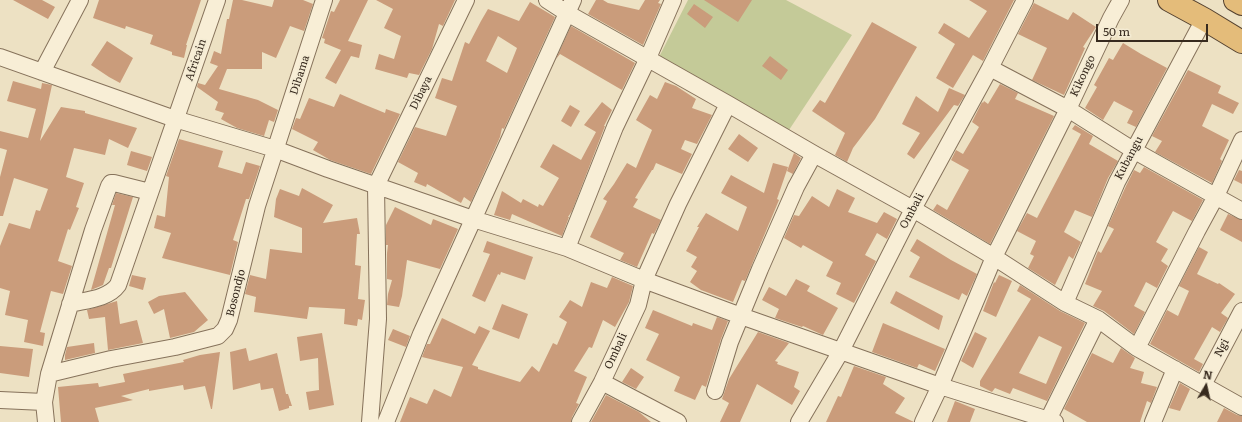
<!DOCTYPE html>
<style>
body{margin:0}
#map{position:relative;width:1242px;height:422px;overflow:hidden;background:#ede1c3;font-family:Literata,serif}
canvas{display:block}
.north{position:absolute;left:1186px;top:366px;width:40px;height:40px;-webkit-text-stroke:3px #f4ebd3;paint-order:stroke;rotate:9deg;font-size:11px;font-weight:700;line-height:16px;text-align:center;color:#372a1e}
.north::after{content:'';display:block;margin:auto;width:14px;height:18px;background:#372a1e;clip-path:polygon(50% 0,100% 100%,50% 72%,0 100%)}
.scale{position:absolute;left:1096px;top:24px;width:112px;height:18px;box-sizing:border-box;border:2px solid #372a1e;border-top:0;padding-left:5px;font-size:12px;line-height:14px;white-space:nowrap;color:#372a1e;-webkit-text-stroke:3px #f4ebd3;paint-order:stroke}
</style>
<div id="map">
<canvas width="1242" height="422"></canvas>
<div class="north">N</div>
<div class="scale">50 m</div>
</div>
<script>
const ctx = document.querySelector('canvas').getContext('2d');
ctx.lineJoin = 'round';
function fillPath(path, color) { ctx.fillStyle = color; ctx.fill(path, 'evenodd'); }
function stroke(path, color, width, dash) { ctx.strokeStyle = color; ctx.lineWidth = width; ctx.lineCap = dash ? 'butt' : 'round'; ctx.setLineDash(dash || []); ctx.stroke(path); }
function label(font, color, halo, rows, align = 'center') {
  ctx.font = font + ' Literata,serif'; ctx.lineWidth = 3.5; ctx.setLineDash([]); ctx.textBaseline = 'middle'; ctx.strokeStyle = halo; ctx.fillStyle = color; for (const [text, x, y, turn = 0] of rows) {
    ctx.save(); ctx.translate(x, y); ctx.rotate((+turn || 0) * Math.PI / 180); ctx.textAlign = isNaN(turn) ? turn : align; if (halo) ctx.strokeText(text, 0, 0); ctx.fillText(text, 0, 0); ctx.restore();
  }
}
fillPath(new Path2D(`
 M688,0H786L852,35L787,133L659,57Z`), '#c4ca98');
fillPath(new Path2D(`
 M13,0H42L55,7L48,19Z
 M99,0H201L186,45H187L184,58L172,55V52L150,44L153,35L126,26L125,29L93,18Z
 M233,0H242L272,7L274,0H303L313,4L304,31L290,26L276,58L262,52V69H227L219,89L258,100L278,110L274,122L269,120L264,136L237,128L221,119L224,113L215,110L218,102L197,87L198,83L205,85L218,66L210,63L214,51L221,54L227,19H229Z
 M340,0H368L348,41L362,45L359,58L351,56L336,84L325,78L341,50L324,43L325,39L322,38L331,11L334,12Z
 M376,0H455L443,26L439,24L432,49L419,75L409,73L407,78L375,69L379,54L394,59L401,36L384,28L393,9Z
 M596,0H603L608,3L639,10L645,0H660L658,3L661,4L643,45L588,14Z
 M704,0H752L738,22Z
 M969,0H1014L983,61L973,55L953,88L936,78L955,44L938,33L944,23L969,38L987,11Z
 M530,2L555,17L504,129L502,128L500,137L471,202L464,197L461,203L427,184L426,187L414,182L418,173L398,162L415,127L446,136L457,106L435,98L442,78L452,81L465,42L469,44L481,21L488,9L519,21ZM498,36L517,48L507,73L486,61Z
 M1034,3L1068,20L1073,12L1096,27L1083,47L1085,48L1064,95L1032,80L1047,48L1018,34Z
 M694,4L713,17L705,28L687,14Z
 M872,22L917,47L875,119L853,148L847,162L835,155L845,133L812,111L820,100L825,103Z
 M571,26L635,63L622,90L560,54L556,59Z
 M107,41L133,58L120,83L109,77L91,65Z
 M1123,43L1141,54L1167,68L1136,127L1127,123L1133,111L1114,101L1103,120L1085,108L1097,87L1094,85L1109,58L1113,60Z
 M770,56L788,70L781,80L762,66Z
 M1188,70L1221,86L1218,93L1239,103L1233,114L1212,104L1202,126L1229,140L1220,159L1222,161L1212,183L1155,152L1162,141L1152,136Z
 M13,81L41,89L42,83L52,85L40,141L61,107L85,111V113L137,128L128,148L109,139L105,155L74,148L66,177L84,183L76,207L79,208L70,230L68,229L58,261L72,266L63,294L51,291L40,332L45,333L43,346L24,342L28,320L5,315L10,291L0,288V246L9,223L30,229L36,210L40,211L48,189L14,178L3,216H0V177L7,150L0,148V131L28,138L36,109L7,101Z
 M665,82L676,86L696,99L692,108L712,115L697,144L685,140L681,149L692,154L682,174L656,163L653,170H652L635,198L638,199L633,207L661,220L654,234L652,233L637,267L620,260L624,253L590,237L607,201L603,199L614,184L627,163L636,168L652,130L636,120L650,95L657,99Z
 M1000,84L1018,93L1015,99L1054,116L990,244L933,210L937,204L947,210L969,170L951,160L956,150L963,154L979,127L972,122L982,102L983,103L984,101L988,104Z
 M949,88L965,95L958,106L954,105L914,159L907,154L920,133L902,124L916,96L938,112Z
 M340,94L363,104L385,113L386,109L400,114L371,174L330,160L313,150L318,142L292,129L296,118L300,119L309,98L334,107Z
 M602,102L612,110L604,126H605L572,211L568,217H569L562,236L512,214L510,220L494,215L502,191L521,203L523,199L538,207L539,204L543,206L559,178L540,167L553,144L581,160L596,132L584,125Z
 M570,105L580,111L571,127L561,121Z
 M1075,125L1093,136L1089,144L1118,161L1108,178L1092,217L1075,210L1064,232L1081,242L1073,259L1069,256L1055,285L1028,268L1034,256L1030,254L1036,241L1017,231L1027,213L1037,218L1081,134L1072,129Z
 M739,134L758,148L748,162L728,149Z
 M179,139L223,151L218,167L242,174L246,162L260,166L249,199H246L233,240L238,242L230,275L162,258L171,233L154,228L157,215L165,217L169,177L166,176Z
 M131,151L152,157L147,171L127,165Z
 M794,153L801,158L793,174L787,171Z
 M773,163L788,167L777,199L779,200L745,281L742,280L733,302L701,290L690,282L697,271L691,267L697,257L686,251L699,227H697L706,213L738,231L747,207L721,193L731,175L764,193Z
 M1144,167L1203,200L1192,221L1173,211L1156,242L1168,249L1161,261L1168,266L1157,288L1146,282L1134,306L1145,312L1134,334L1104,311L1093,306L1102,291L1085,284L1098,251L1101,253L1114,229L1108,226L1126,186L1134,170L1140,173Z
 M1239,170L1242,171V184L1234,180Z
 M302,188L333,205L323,223L357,218L360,234H357L355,265L361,266L358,299L365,300L362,320L358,319L357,326L344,324L345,309L309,307L307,319L254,312L256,297L245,294L250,275L266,279L270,249L302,253V228L274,217L276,199L280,189L299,196Z
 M837,189L855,198L848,212L877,223L884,212L897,219L887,239L877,233L865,255L876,261L854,303L836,294L841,283L826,276L833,262L803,245L801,248L784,238L794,215L799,216L812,196L829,207Z
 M116,193L133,197L111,268H109L103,285L91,290L115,205H112Z
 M395,207L431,225L433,219L458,229L440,269L407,260L402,296L399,307L387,305L388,294L392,280L387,279V253L388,245H386V225Z
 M1228,214L1242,220V242L1220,230Z
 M917,239L951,260L977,274L967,296L962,293L959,300L909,277L920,257L910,251Z
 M487,241L533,257L525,280L501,272L500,275L498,274L485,302L472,296L490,254L483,252Z
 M1199,247L1208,252L1197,274L1218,284L1219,283L1235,294L1221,313L1228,318L1220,332L1212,327L1194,359L1203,364L1199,372L1150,344L1167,310L1178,316L1189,291L1179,286Z
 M132,275L146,278L143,290L129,286Z
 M999,275L1012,281L996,317L983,311L994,282L995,283Z
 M612,277L633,286L629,302L615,327L603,320L592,348L589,347L574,371L587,377L576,403L579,404L572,417L571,422H400L410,397L427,404L434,389L451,397L463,367L422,357L427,344H430L442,318L475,334L479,326L490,331L472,365L478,367V369L520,382L532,366L539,372L553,343L557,345L567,322L559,317L570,300L582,307L591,282L607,288Z
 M796,279L810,286L807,291L838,308L823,335L803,326L802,327L775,318L779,309L762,300L769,287L786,296Z
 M1020,285L1060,311L1085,323L1047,401L1013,388L1010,394L995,388L992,392L980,386V381L1031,299L1017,291ZM1039,336L1062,347L1046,384L1019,373Z
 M896,291L943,316L939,330L890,303Z
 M185,292L208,320L194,332L170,338L164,309L154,314L148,302L159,296Z
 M117,301L120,324L137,320L143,343L108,350L105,317L89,319L87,310Z
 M502,304L528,314L519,339L492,329Z
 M653,310L692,326L693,323L712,330L717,317L728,321L721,339L706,387L702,385L695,400L674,391L680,377L646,360L659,334L645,328Z
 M883,323L945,349L935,371L919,364L917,368L872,352Z
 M393,329L410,336L406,347L388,340Z
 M758,332L789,343L775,361L778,362L777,364L799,372L794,387L800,391L792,405L757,384L740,422H720L729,403L722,399L729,379Z
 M975,332L987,338L973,368L961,361Z
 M322,333L334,405L309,410L306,392L319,390L318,358L300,361L297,337Z
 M94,343L95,353L65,360V355L67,347Z
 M0,346L33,349L29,377L0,373Z
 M246,348L249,361L277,353L286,394H288L292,406H289V408L279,411L273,388L261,390L260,383L233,390L230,352Z
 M1121,348L1135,358L1130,368L1144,372L1141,383L1157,387L1151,403L1147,401L1140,422H1087L1064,409L1092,353L1113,363Z
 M220,352L212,409H211L205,386L184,390L183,385L149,391V389L121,396L133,400L95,408L99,422H61L58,387L98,383L99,387L125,382L123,374L184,362L183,360L200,355Z
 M854,366L886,377L883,384L905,398L895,413L914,422H826L838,396L841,397Z
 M631,368L644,377L636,389L622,382Z
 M1180,383L1190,389L1180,411L1169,408Z
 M606,395L639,412L651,422H591Z
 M955,401L975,409L970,422H947Z
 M1224,408L1237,415L1242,416V422H1217Z`), '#ca9c7b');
const minor = new Path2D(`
 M547,0L567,13L728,104L814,154L913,209L994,257L1065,303L1098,319L1137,348L1242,407
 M0,57L175,119L275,149L328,169L473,219L567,248L644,280L741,316L940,386L1055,422
 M990,68L1068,109L1133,150L1242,211
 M42,72L80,0
 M567,248L615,127L648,58L673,0
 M1065,303L1117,182L1204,19
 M70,304C86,300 108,299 118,285L217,0
 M1137,348L1197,231L1216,196L1242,140
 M49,374L111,359L175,347L218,336L225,329L229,320L257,206L324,0
 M602,382L678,422
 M1203,385L1242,311
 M715,391L730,342L760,269L796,187L814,154
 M0,400L44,402
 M46,422L44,402L49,374L93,230L109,186L111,183H114L150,192
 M370,422L378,319L376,186L466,0
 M386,422L421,334L573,0
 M580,422L602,382L638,305L644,280L678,204L728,104
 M799,422L841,351L913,209L990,68L1025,0
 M923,422L940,386L994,257L1068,109L1111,18L1121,0
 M1047,422L1098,319
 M1153,422L1175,369`);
const trunk = new Path2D(`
 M1169,0L1204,19L1242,42
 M1235,0L1242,4`);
stroke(minor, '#86725b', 18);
stroke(trunk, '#54412f', 24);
stroke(minor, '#f8eed6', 16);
stroke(trunk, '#e4bc7a', 22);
label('11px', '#372a1e', '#f4ebd3', [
 ["Africain",196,60,-71],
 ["Dibama",300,75,-72],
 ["Kikongo",1083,76,-65],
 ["Dibaya",421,93,-64],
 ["Kubangu",1129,158,-62],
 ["Ombali",912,211,-62],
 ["Bosondjo",236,293,-76],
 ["Ngi",1222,348,-62],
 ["Ombali",616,351,-65]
]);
</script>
